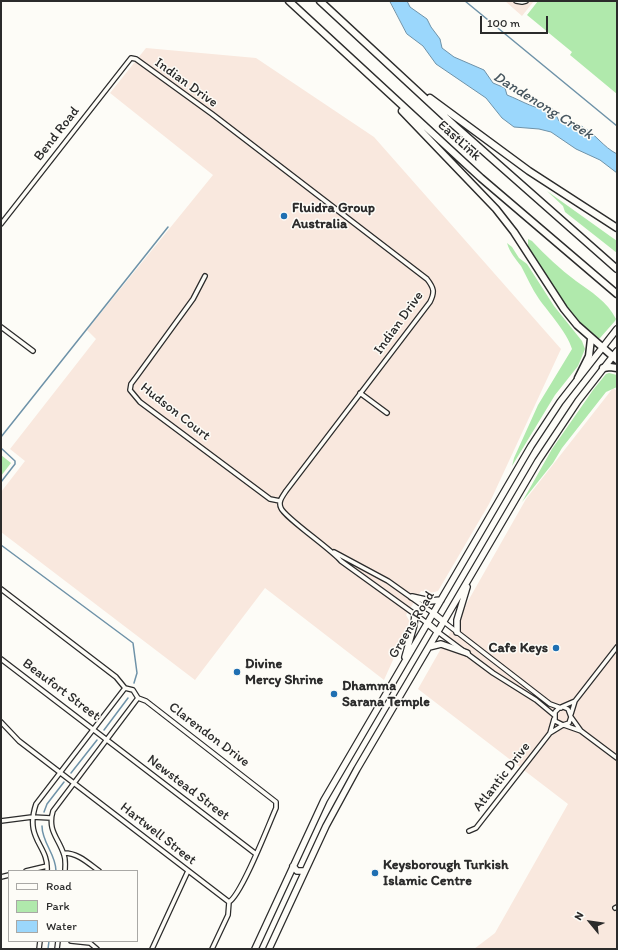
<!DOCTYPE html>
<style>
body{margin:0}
#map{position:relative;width:618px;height:950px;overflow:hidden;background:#fdfcf7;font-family:Itim,sans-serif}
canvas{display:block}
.frame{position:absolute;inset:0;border:2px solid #2b2b2b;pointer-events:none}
.legend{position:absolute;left:8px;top:870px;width:130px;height:72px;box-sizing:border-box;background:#fdfcf7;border:1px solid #a9a8a5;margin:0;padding:5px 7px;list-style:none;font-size:12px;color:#2b2b2b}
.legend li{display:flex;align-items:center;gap:8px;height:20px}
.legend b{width:20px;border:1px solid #a9a8a5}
.north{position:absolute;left:570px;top:902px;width:40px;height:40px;-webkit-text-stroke:3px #fdfcf7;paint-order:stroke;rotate:299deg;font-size:11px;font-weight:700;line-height:16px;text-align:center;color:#2b2b2b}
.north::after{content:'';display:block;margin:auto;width:14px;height:18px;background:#2b2b2b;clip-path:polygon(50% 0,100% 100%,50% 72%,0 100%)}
.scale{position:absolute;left:480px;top:16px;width:68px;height:18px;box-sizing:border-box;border:2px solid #2b2b2b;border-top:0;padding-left:5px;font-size:12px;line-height:14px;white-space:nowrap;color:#2b2b2b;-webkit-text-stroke:3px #fdfcf7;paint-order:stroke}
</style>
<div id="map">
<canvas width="618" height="950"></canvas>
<div class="frame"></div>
<ul class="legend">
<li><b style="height:5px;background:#fdfcf7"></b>Road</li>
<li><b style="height:11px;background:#b0e9ac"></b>Park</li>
<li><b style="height:11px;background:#9bd7fc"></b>Water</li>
</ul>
<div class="north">N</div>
<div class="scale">100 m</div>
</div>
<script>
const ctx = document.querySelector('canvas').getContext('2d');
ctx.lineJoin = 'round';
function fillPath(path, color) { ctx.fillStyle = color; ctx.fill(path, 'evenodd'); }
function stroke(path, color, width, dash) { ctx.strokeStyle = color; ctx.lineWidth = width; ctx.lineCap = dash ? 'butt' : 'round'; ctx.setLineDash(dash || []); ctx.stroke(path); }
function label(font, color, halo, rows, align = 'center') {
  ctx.font = font + ' Itim,sans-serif'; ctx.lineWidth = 3; ctx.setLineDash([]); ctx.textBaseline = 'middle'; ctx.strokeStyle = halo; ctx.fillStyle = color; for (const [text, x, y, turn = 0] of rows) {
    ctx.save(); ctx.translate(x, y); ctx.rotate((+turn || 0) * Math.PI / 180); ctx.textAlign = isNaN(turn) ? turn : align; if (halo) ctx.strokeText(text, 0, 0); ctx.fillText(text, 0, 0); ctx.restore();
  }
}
fillPath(new Path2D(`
 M505,1H534L522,16Z
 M146,48L256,58L374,137L561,349L489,504L438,591L431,593L421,591L406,615L410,622L384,680L265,588L195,680L1,532V492L25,461L10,449L96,339L87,330L213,175L110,93Z
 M613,388L617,391V949H474L495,933L568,804L418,689L526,499Z`), '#f9e8de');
fillPath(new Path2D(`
 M538,1H617V94L570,55L572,52L527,15Z
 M547,191L617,241V253L565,212L563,206Z
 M528,239L532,241C545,255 560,269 576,281C591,292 607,301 616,319L615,321L600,338C581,344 539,263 528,249Z
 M507,243L512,247L519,258L527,264L554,306L582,341L585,349L578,366L555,395L512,466L514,458L538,405L572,349C567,332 549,313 539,299C532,289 527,277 521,266C515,258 510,253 507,243Z
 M609,373L617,375V387L606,392L562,448L553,463L522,502L552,449L593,390L606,374Z
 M1,455L11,463L1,476Z`), '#b0e9ac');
const water = new Path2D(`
 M390,1H407L410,7L427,19L431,27L440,39L442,48L454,57L484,70L493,83L505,88L507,95C523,101 536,111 553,109L559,121C566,122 575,122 581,126C595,133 603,147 617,154V173L600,160L576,149L551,132L539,129L514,127L502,118L486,98L436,64L423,46L407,34Z`);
fillPath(water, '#9bd7fc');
stroke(water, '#6e92a8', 1);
stroke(new Path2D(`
 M465,1L617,126
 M1,437L168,227
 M1,448L15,461V464L1,482
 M1,545L133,643L137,673L134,683
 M104,730L128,698
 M71,773L97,740
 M44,812L47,804L64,782
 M42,826C42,843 56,854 56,871
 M48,949L49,941`), '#6e92a8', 1.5);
const street = new Path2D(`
 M516,1L522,2L526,1
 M1,224L131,58L136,59L212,114L427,279C434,288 435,292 430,302L286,491C282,497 278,502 281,508C284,517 331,549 341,561L427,623
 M205,276L193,299L137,376L131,384L130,390L140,402L270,499L280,501
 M1,327L33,351
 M360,393L387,413
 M334,552L388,581L433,613
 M1,589L116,677L125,688L133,690L138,698
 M444,622L550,704L561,708
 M438,632L493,673L536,700L554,715
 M1,659L256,854
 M138,698L146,701L276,802V808C268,826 242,894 229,902
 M563,707L568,709L571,717L569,723L563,725L555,721V712L559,708L575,701
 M571,714L575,701L617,647
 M571,717L581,731
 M1,722L19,741L229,902
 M564,725L581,731L617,758
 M550,733L554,719
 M1,821L32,817L51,818
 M469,831L476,828L550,733L563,725
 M64,853C78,853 88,863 99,871
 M26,871L47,866
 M47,871C49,845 24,840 36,804L125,688
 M65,871C65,866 66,860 64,855C59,838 47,831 53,811L138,698
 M1,877L9,875
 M615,908L617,907
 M71,941L90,943L97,949
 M39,949L40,941
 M57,949L58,941
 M152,949L188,871
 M212,949L228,915L229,902`);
const primary = new Path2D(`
 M412,597L430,601L441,600
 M433,613L444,622
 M427,623L438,632
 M457,632V620L467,587
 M429,647L441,644L467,653
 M405,657L414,625L415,614
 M293,866L297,871H305
 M255,949L324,800L531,446L560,402L617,329
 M269,949L326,826L357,769L538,461L578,401L617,351`);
const highway = new Path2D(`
 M289,1L481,178L617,294
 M320,1L455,126L617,269
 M430,98L529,171L617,228
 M402,111L496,209L514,232L564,309L577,325L617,360
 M603,368L610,367L617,368
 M578,378L589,356L591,339`);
stroke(street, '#2b2b2b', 6);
stroke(primary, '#2b2b2b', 8);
stroke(highway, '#2b2b2b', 9);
stroke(street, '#fdfcf7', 3.5);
stroke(primary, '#fdfcf7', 5.5);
stroke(highway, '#fdfcf7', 6);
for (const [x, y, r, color] of [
 [284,216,4,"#1f6fb2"],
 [556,648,4,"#1f6fb2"],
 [237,672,4,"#1f6fb2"],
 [334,694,4,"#1f6fb2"],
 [375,873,4,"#1f6fb2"]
]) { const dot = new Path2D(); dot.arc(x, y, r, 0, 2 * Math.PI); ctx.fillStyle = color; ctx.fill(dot); stroke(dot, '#fdfcf7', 1.5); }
label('14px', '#2b2b2b', '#fdfcf7', [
 ["Indian Drive",186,83,36],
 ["Bend Road",57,134,-52],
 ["EastLink",459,141,42],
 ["Indian Drive",399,323,-54],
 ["Hudson Court",175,412,38],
 ["Greens Road",412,625,-59],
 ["Beaufort Street",61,690,37],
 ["Clarendon Drive",209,735,37],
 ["Atlantic Drive",502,777,-52],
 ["Newstead Street",188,788,37],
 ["Hartwell Street",158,834,38]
]);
label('bold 14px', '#2b2b2b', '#fdfcf7', [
 ["Fluidra Group",292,208],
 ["Australia",292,224],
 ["Cafe Keys",548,648,"right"],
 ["Divine",245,664],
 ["Mercy Shrine",245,680],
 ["Dhamma",342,686],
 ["Sarana Temple",342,702],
 ["Keysborough Turkish",383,865],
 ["Islamic Centre",383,881]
], 'left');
label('italic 15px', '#47565f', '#fdfcf7', [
 ["Dandenong Creek",543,106,32]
]);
</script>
